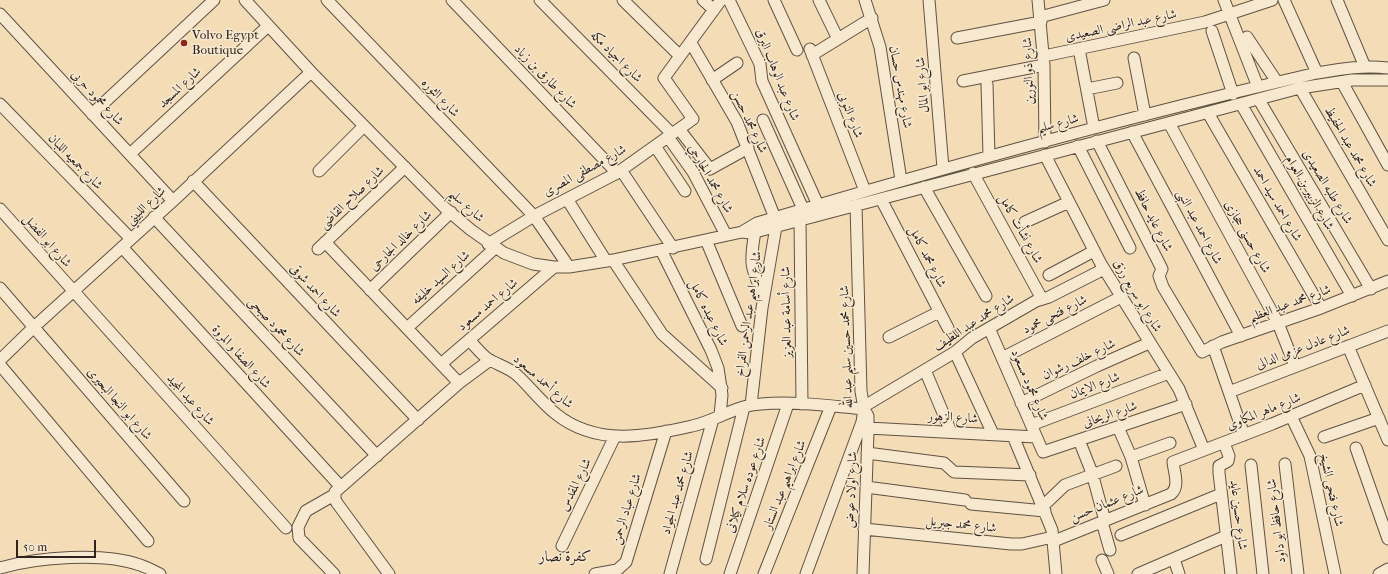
<!DOCTYPE html>
<meta charset="utf-8">
<style>
body{margin:0}
#map{position:relative;width:1388px;height:574px;overflow:hidden;background:#f3dcb6;font-family:"IM FELL French Canon",serif}
canvas{display:block}
.scale{position:absolute;left:16px;top:540px;width:80px;height:18px;box-sizing:border-box;border:2px solid #2f241d;border-top:0;padding-left:5px;font-size:12px;line-height:14px;white-space:nowrap;color:#2f241d;-webkit-text-stroke:3px #f7e8d0;paint-order:stroke}
</style>
<div id="map">
<canvas width="1388" height="574"></canvas>
<div class="scale">50 m</div>
</div>
<script>
const ctx = document.querySelector('canvas').getContext('2d');
ctx.lineJoin = 'round';
function stroke(path, color, width, dash) { ctx.strokeStyle = color; ctx.lineWidth = width; ctx.lineCap = dash ? 'butt' : 'round'; ctx.setLineDash(dash || []); ctx.stroke(path); }
function label(font, color, halo, rows, align = 'center') {
  ctx.font = font + ' "IM FELL French Canon",Amiri,serif'; ctx.lineWidth = 3; ctx.setLineDash([]); ctx.textBaseline = 'middle'; ctx.strokeStyle = halo; ctx.fillStyle = color; for (const [text, x, y, turn = 0] of rows) {
    ctx.save(); ctx.translate(x, y); ctx.rotate((+turn || 0) * Math.PI / 180); ctx.textAlign = isNaN(turn) ? turn : align; if (halo) ctx.strokeText(text, 0, 0); ctx.fillText(text, 0, 0); ctx.restore();
  }
}
const street = new Path2D(`
 M245,0L311,72L445,208L471,230L504,253L533,264L554,267H569L613,260L742,232L750,233L759,231L1300,88L1352,80H1388
 M327,0L534,216L569,267
 M452,0L617,173
 M540,0L672,134
 M623,0L680,56
 M703,0L714,10
 M729,0L760,64L762,81L818,205
 M774,0L797,50
 M819,0L835,33
 M865,0L880,47L901,180
 M929,0L943,168
 M1038,0L1044,65L1045,142
 M1224,0L1258,87
 M1284,0L1317,73
 M1337,0L1365,67
 M0,14L173,201
 M1040,17L1104,0
 M1212,31L1233,94
 M1247,37L1277,82
 M957,38L1041,22
 M691,43L737,122L775,218
 M810,49L865,191
 M1079,49L1094,128
 M812,55L872,18
 M1044,56L1205,22L1272,0
 M1134,58L1145,115
 M712,80L737,63
 M963,81L1044,65
 M1342,82L1388,165
 M987,84L989,156
 M1300,88L1388,240
 M1087,89L1117,83
 M1259,100L1371,289
 M0,104L131,239
 M1241,104L1352,296
 M1208,113L1321,308
 M92,114L214,0
 M763,120L803,209
 M1169,123L1278,323L1295,366
 M679,129L710,169L748,148
 M1132,132L1241,336
 M668,137L693,172L726,235
 M1097,141L1162,269L1159,276L1163,287L1202,352L1222,342L1321,308L1388,281
 M655,146L685,191
 M1078,146L1130,248
 M130,154L268,26
 M1045,155L1101,264L1179,389L1204,450
 M621,170L673,248
 M319,171L364,126
 M973,173L1042,299
 M193,181L418,420
 M924,187L986,296
 M567,199L606,261
 M881,199L948,328
 M0,209L286,528
 M154,217L377,456
 M800,220L802,404
 M1025,222L1069,202
 M742,232L757,223C942,168 1129,116 1317,73C1341,69 1364,65 1388,68
 M755,232C749,264 751,268 764,297
 M706,240L742,326
 M325,242L459,383
 M488,244L534,216L617,173L693,119L664,78L721,0
 M122,247L340,486
 M318,249L405,167
 M661,250L711,350L718,368L722,395L720,415
 M613,260L662,334L722,388
 M1049,275L1094,251
 M0,288L184,501
 M370,290L451,212
 M407,328L495,248
 M989,328L1043,452L1186,404
 M889,337L939,312
 M469,340C475,346 481,354 488,359C498,365 508,367 517,375C530,387 541,402 556,414C596,446 645,437 692,426C716,421 736,405 761,404C795,401 830,406 864,409L868,416V433L863,574
 M1213,346L1244,435
 M1348,346L1388,440
 M955,352L993,434
 M1002,358L1121,297
 M0,360L34,327L173,201L311,72
 M441,364L554,267
 M0,365L148,541
 M925,370L951,432
 M1229,392L1388,331
 M1021,403L1097,366L1149,343
 M751,405L762,308L776,227
 M863,407L955,352L972,338L1036,301L1049,297L1104,269
 M1291,416L1310,456L1335,574
 M1031,425L1169,373
 M1118,427L1131,457L1145,505
 M868,428L1036,437
 M1013,436L1052,530L1056,574
 M1324,437L1379,418
 M1079,440L1092,473L1105,521
 M1224,443L1229,456L1228,461L1219,466V473L1231,574
 M1356,448L1388,539
 M867,453L944,463L954,472L1030,475
 M1131,457L1170,443
 M1285,464L1298,574
 M1251,465L1263,574
 M866,487L965,500
 M971,504L1045,511
 M1043,506L1065,485L1116,466
 M1102,522L1110,550
 M864,529L1011,544H1022L1053,537
 M1121,535L1221,494
 M1054,541L1171,494C1180,487 1174,472 1173,462L1272,424L1365,385
 M562,546L615,436
 M706,559L744,407
 M1174,559L1179,574
 M1102,560L1108,574
 M0,568C37,557 104,552 140,565C147,567 153,571 160,574
 M334,574L299,538L298,527L306,511L334,495
 M389,574L337,503L335,499V492L459,383L490,360
 M595,574L617,570L626,562L666,431
 M670,574L713,419
 M730,574L788,404
 M764,574L831,406
 M806,574L862,422L864,409L861,391L856,205
 M1138,574L1226,536
 M1379,574L1388,569`);
stroke(street, '#605243', 13);
stroke(street, '#f7e8d0', 11);
for (const [x, y, r, color] of [
 [184,43,4,"#8f2418"]
]) { const dot = new Path2D(); dot.arc(x, y, r, 0, 2 * Math.PI); ctx.fillStyle = color; ctx.fill(dot); stroke(dot, '#f7e8d0', 1.5); }
label('13px', '#2f241d', '#f7e8d0', [
 ["شارع عبد الراضى الصعيدى",1121,26,-12],
 ["شارع اجياد مكه",616,57,45],
 ["شارع ذو النورين",1029,71,-92],
 ["شارع عبد الوهاب البرق",777,75,68],
 ["شارع طارق بن زياد",545,77,46],
 ["شارع ابو المال",923,85,-95],
 ["شارع مهندس حسان",900,87,80],
 ["شارع المسجد",180,88,-43],
 ["شارع محمود حربى",97,98,47],
 ["شارع الثوره",440,98,46],
 ["شارع النوبى",850,115,69],
 ["شارع محمد حسن",749,122,65],
 ["شارع سليم",1058,124,-15],
 ["شارع محمد عبد الحفيظ",1350,147,60],
 ["شارع جمعيه اللبان",75,162,46],
 ["شارع مصطفى المصرى",585,171,-29],
 ["شارع محمد الجارحي",710,179,60],
 ["شارع طلبه الصعيدى",1327,187,59],
 ["شارع الزبير بن العوام",1309,193,60],
 ["شارع صلاح القاضى",352,198,-44],
 ["شارع احمد سيد احمد",1277,204,60],
 ["شارع اللبيني",146,206,-43],
 ["شارع سليم",466,206,42],
 ["شارع عايد حافظ",1153,220,63],
 ["شارع احمد عبد النبى",1199,227,62],
 ["شارع نشأت كامل",1020,229,61],
 ["شارع حسنى حجازى",1247,237,61],
 ["شارع ابو الفضل",47,241,49],
 ["شارع خالد الجارحى",401,241,-44],
 ["شارع محمد كامل",927,257,63],
 ["شارع السيد خليفه",441,278,-42],
 ["شارع احمد شوقى",315,291,47],
 ["شارع ابو سريع رزق",1137,296,59],
 ["شارع محمد عبد العظيم",1290,304,-20],
 ["شارع احمد مسعود",488,305,-40],
 ["شارع أسامة عبد العزيز",787,312,-91],
 ["شارع عبده كامل",708,313,64],
 ["شارع ابراهيم عبد الرحمن الفراخ",749,314,-82],
 ["شارع فتحى محمود",1055,315,-27],
 ["شارع محمد عبد اللطيف",974,323,-33],
 ["شارع محمود صبحى",276,327,47],
 ["شارع محمد حسين سليم عبد الله",847,347,-92],
 ["شارع عادل عزمى الدالى",1303,348,-21],
 ["شارع الصفا و المروة",241,357,48],
 ["شارع خلف رشوان",1079,360,-25],
 ["شارع أحمد مسعود",543,382,41],
 ["شارع محمود مسعود",1029,385,67],
 ["شارع الايمان",1095,386,-21],
 ["شارع عبد المجيد",190,400,48],
 ["شارع ابو النجا البحيرى",119,404,49],
 ["شارع ماهر المكاوى",1264,412,-22],
 ["شارع الريحانى",1110,415,-19],
 ["شارع الزهور",953,418,3],
 ["شارع المقدس",576,485,-64],
 ["شارع عوده سلام كيلانى",746,485,-71],
 ["شارع ابراهيم عبد الستار",785,485,-68],
 ["شارع اولاد عوض",852,490,-88],
 ["شارع فتحى الشيخ",1331,490,78],
 ["شارع محمد عبد الجواد",678,493,-74],
 ["شارع عثمان حسن",1107,504,-22],
 ["شارع عباد الرحمن",627,509,-73],
 ["شارع حسين عايد",1238,515,83],
 ["شارع حافظ ابو داود",1277,521,-97],
 ["شارع محمد جبريل",961,525,6]
]);
label('13px', '#2f241d', '#f7e8d0', [
 ["Volvo Egypt",192,36],
 ["Boutique",192,51]
], 'left');
label('15px', '#2f241d', '#f7e8d0', [
 ["كفرة نصار",565,557]
]);
</script>
